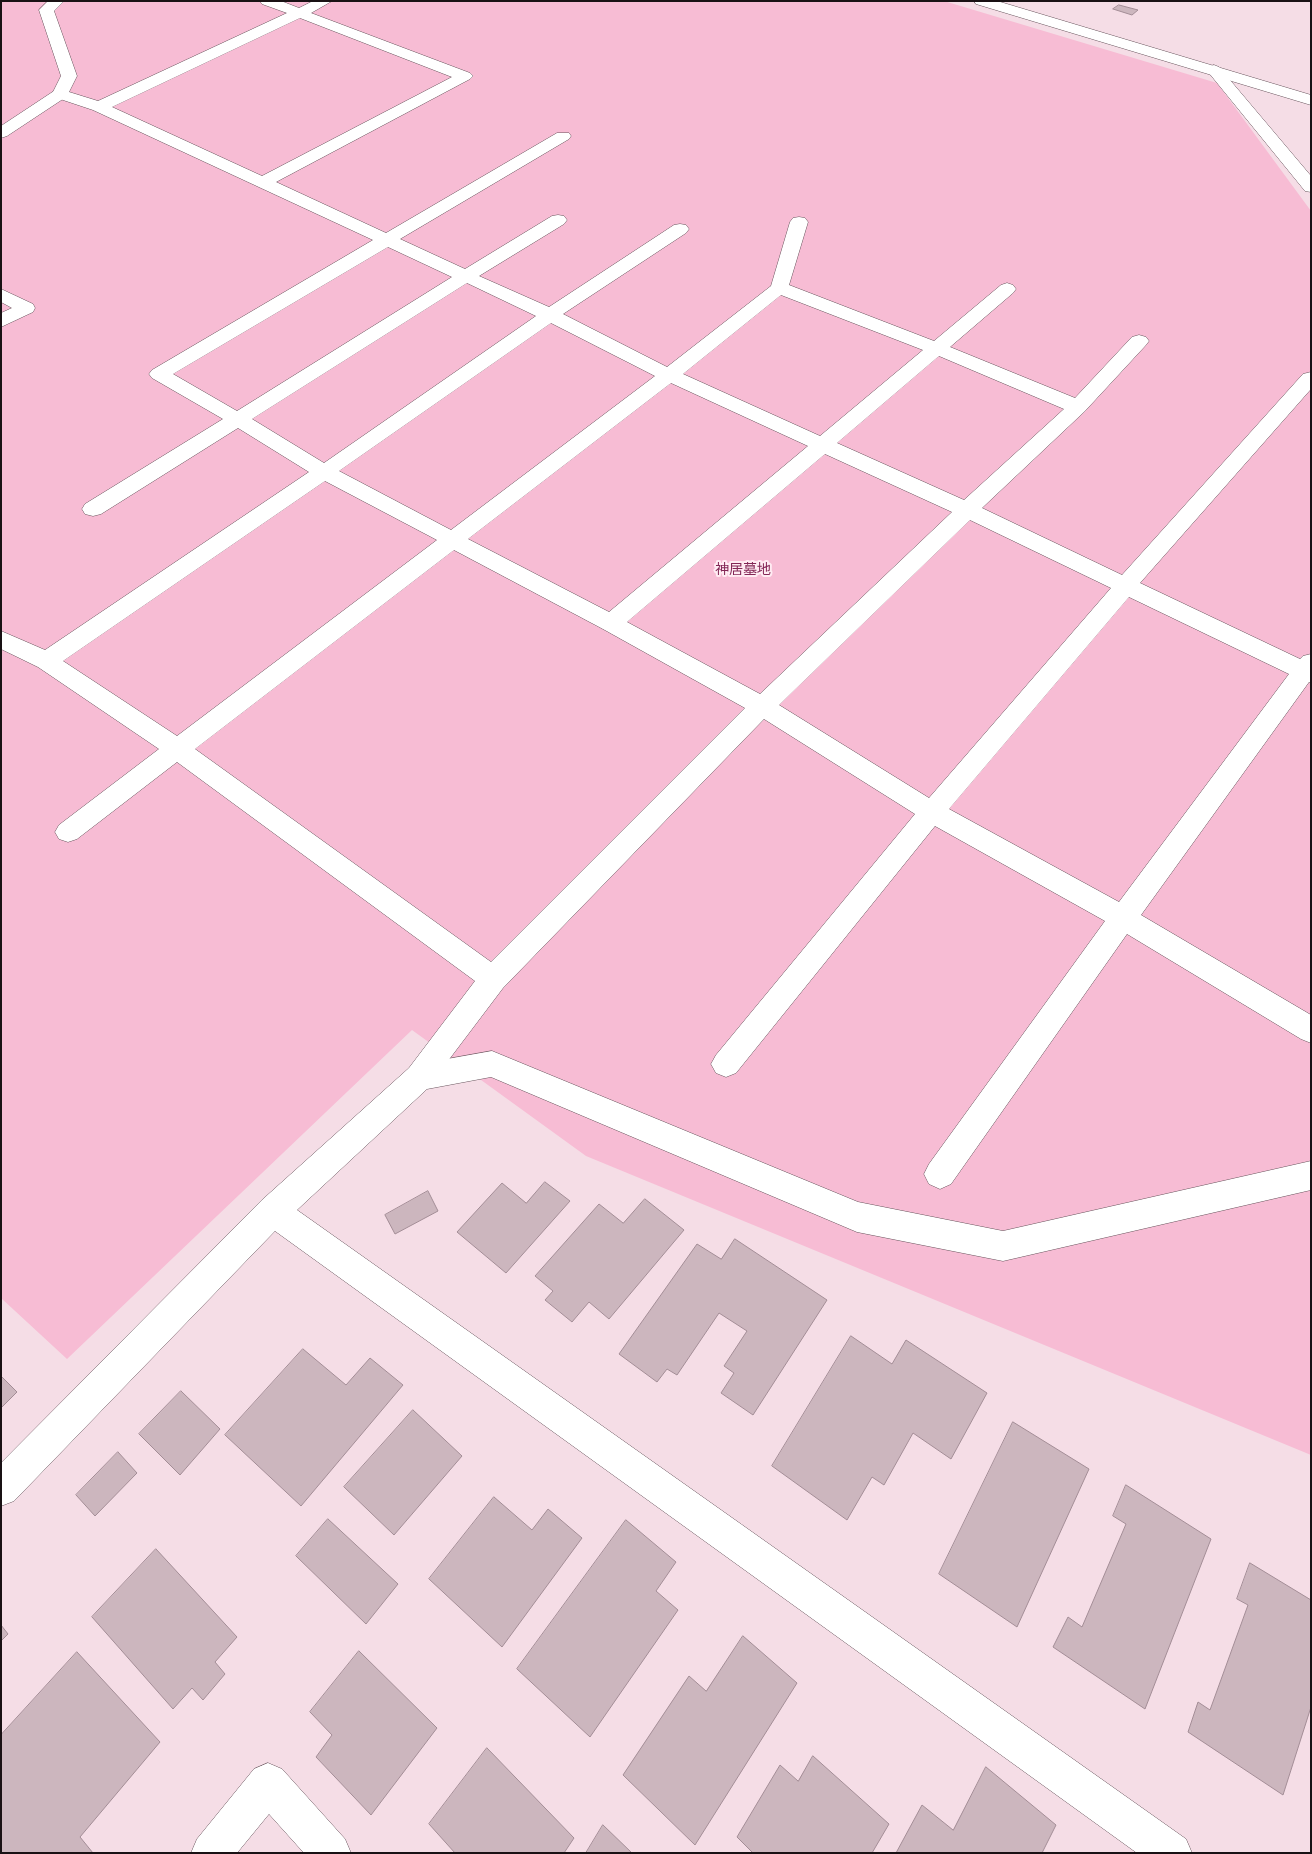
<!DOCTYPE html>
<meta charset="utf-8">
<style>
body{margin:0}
#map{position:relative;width:1312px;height:1854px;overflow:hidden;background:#f5dde6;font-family:Manrope,sans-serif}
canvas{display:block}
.frame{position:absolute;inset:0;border:2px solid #191114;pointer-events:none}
</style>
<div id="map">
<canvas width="1312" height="1854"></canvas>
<div class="frame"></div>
</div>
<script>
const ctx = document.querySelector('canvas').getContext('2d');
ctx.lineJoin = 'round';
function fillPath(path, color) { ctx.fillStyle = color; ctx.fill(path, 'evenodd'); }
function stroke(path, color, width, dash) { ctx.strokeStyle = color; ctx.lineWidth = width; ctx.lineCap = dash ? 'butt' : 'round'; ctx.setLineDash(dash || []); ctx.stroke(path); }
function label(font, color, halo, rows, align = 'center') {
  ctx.font = font + ' Manrope,"Noto Sans JP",sans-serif'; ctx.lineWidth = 4; ctx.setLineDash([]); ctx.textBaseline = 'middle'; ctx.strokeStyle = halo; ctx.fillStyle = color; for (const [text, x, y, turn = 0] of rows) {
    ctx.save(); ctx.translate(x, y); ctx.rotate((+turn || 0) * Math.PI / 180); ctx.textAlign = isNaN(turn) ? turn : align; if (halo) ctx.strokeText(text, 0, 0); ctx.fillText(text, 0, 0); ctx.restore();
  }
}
fillPath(new Path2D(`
 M1,1H944L1217,83L1311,211V1455L586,1156L412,1030L67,1359L1,1298Z`), '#f7bcd4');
const building = new Path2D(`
 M1119,5L1138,10L1132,15L1113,9Z
 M545,1182L570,1201L506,1273L457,1232L502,1183L526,1203Z
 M428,1191L438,1211L395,1234L385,1215Z
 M645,1199L684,1230L609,1319L589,1302L572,1322L545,1300L553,1291L535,1276L599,1204L623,1223Z
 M735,1239L827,1300L753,1415L721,1393L734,1373L724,1366L747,1331L719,1313L677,1375L667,1369L657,1382L619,1354L697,1244L721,1259Z
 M851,1336L892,1364L906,1340L987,1393L951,1459L913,1433L884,1485L872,1477L847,1520L772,1466Z
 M303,1349L346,1385L370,1358L403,1385L301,1506L225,1435Z
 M1,1376L17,1392L1,1408Z
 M181,1391L220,1429L180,1475L139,1434Z
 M413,1410L462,1456L394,1535L344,1487Z
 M1013,1422L1089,1469L1017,1627L939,1574Z
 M118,1452L137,1473L95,1516L76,1495Z
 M1126,1485L1211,1539L1145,1709L1053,1647L1068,1617L1082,1627L1126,1524L1113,1516Z
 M494,1497L532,1530L548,1509L582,1538L502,1647L429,1579Z
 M328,1519L398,1584L366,1624L296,1556Z
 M626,1520L676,1562L656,1591L678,1610L590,1737L517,1669Z
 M156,1549L237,1637L215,1662L225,1674L203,1700L192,1688L173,1709L92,1617Z
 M1250,1563L1311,1600V1707L1283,1795L1188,1732L1198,1702L1210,1710L1248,1605L1237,1599Z
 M1,1625L8,1634L1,1641Z
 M743,1636L797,1683L695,1845L623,1775L689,1676L706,1691Z
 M359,1651L437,1728L371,1815L316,1757L332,1735L310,1712Z
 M77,1652L160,1742L80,1837L93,1853H1V1735Z
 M487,1748L574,1838L564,1853H455L429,1824Z
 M813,1756L889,1824L872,1853H753L737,1837L780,1765L798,1781Z
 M986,1767L1056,1825L1042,1853H896L922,1805L953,1830Z
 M603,1825L632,1853H586Z`);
fillPath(building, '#ccb6be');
stroke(building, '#a38d96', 1);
const lane = new Path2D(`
 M48,1H64L54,11L77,76L69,92L98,101L287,13L262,4L260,1H281L299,8L313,1H332L311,13L470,73L473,76L470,79L276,182L386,233L557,133H569L571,136L569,139L400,239L465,269L552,216L558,215L564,216L567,220L564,224L479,276L549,307L674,225L680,224L686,225L689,229L686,233L563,314L667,367L771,286L790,222L793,218L799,217L805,218L808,222L789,285L934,341L1001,285L1007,283L1013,285L1016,289L1013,293L950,347L1075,398L1132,337L1139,335L1146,337L1149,341L1146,345L1085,411L982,508L1122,575L1303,374L1311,372V389L1140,583L1300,659L1303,656L1311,654V683L1309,682L1141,915L1311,1015V1043L1301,1039L1127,934L951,1184L940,1189L929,1184L924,1174L929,1164L1105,921L935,826L736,1073L726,1077L716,1073L711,1064L716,1055L915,814L764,719L503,988L429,1086L419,1090L409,1086L404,1077L409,1068L475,981L177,762L77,839L68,842L59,839L55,832L59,825L159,749L38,667L1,649V631L45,650L309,472L238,428L101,514L93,516L85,514L82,509L85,504L223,419L152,378L149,374L152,370L373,240L93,110L54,97L52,94L61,76L39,10ZM300,18L452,77L262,176L112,107ZM388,247L452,277L237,411L173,374ZM467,283L536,316L324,463L252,419ZM781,295L923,350L820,436L683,374ZM551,323L655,376L451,530L339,471ZM939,356L1064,409L964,500L837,443ZM671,383L808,446L609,612L468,539ZM825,454L952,512L760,694L627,622ZM325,481L437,540L177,736L63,661ZM970,520L1111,588L929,798L779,705ZM454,550L603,629L745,708L491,962L195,749ZM1129,597L1289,674L1119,902L949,809Z
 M1214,65L1219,67L1311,176V192L1305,191L1209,73L1206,70L1209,67Z
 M1,289L33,304L35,308L33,312L1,327V313L12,308L1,302Z`);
const street = new Path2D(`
 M974,1H997L1311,95V105L976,4Z
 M60,89L66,91L68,94L66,97L7,136L1,138V126L54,91Z
 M492,1051L858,1202L1003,1231L1311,1161V1190L1003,1261L857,1232L491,1077L427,1089L297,1210L1186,1839L1192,1853H1137L275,1231L14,1501L1,1506V1463L262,1200L409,1068L419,1064Z
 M268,1763L282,1769L345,1839L351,1853H304L269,1814L237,1853H191L197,1839L254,1769Z`);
stroke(lane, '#68555d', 1);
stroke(street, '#68555d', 1);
fillPath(lane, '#fff');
fillPath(street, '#fff');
label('14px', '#832656', '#ffecf3', [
 ["神居墓地",743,570]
]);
</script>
